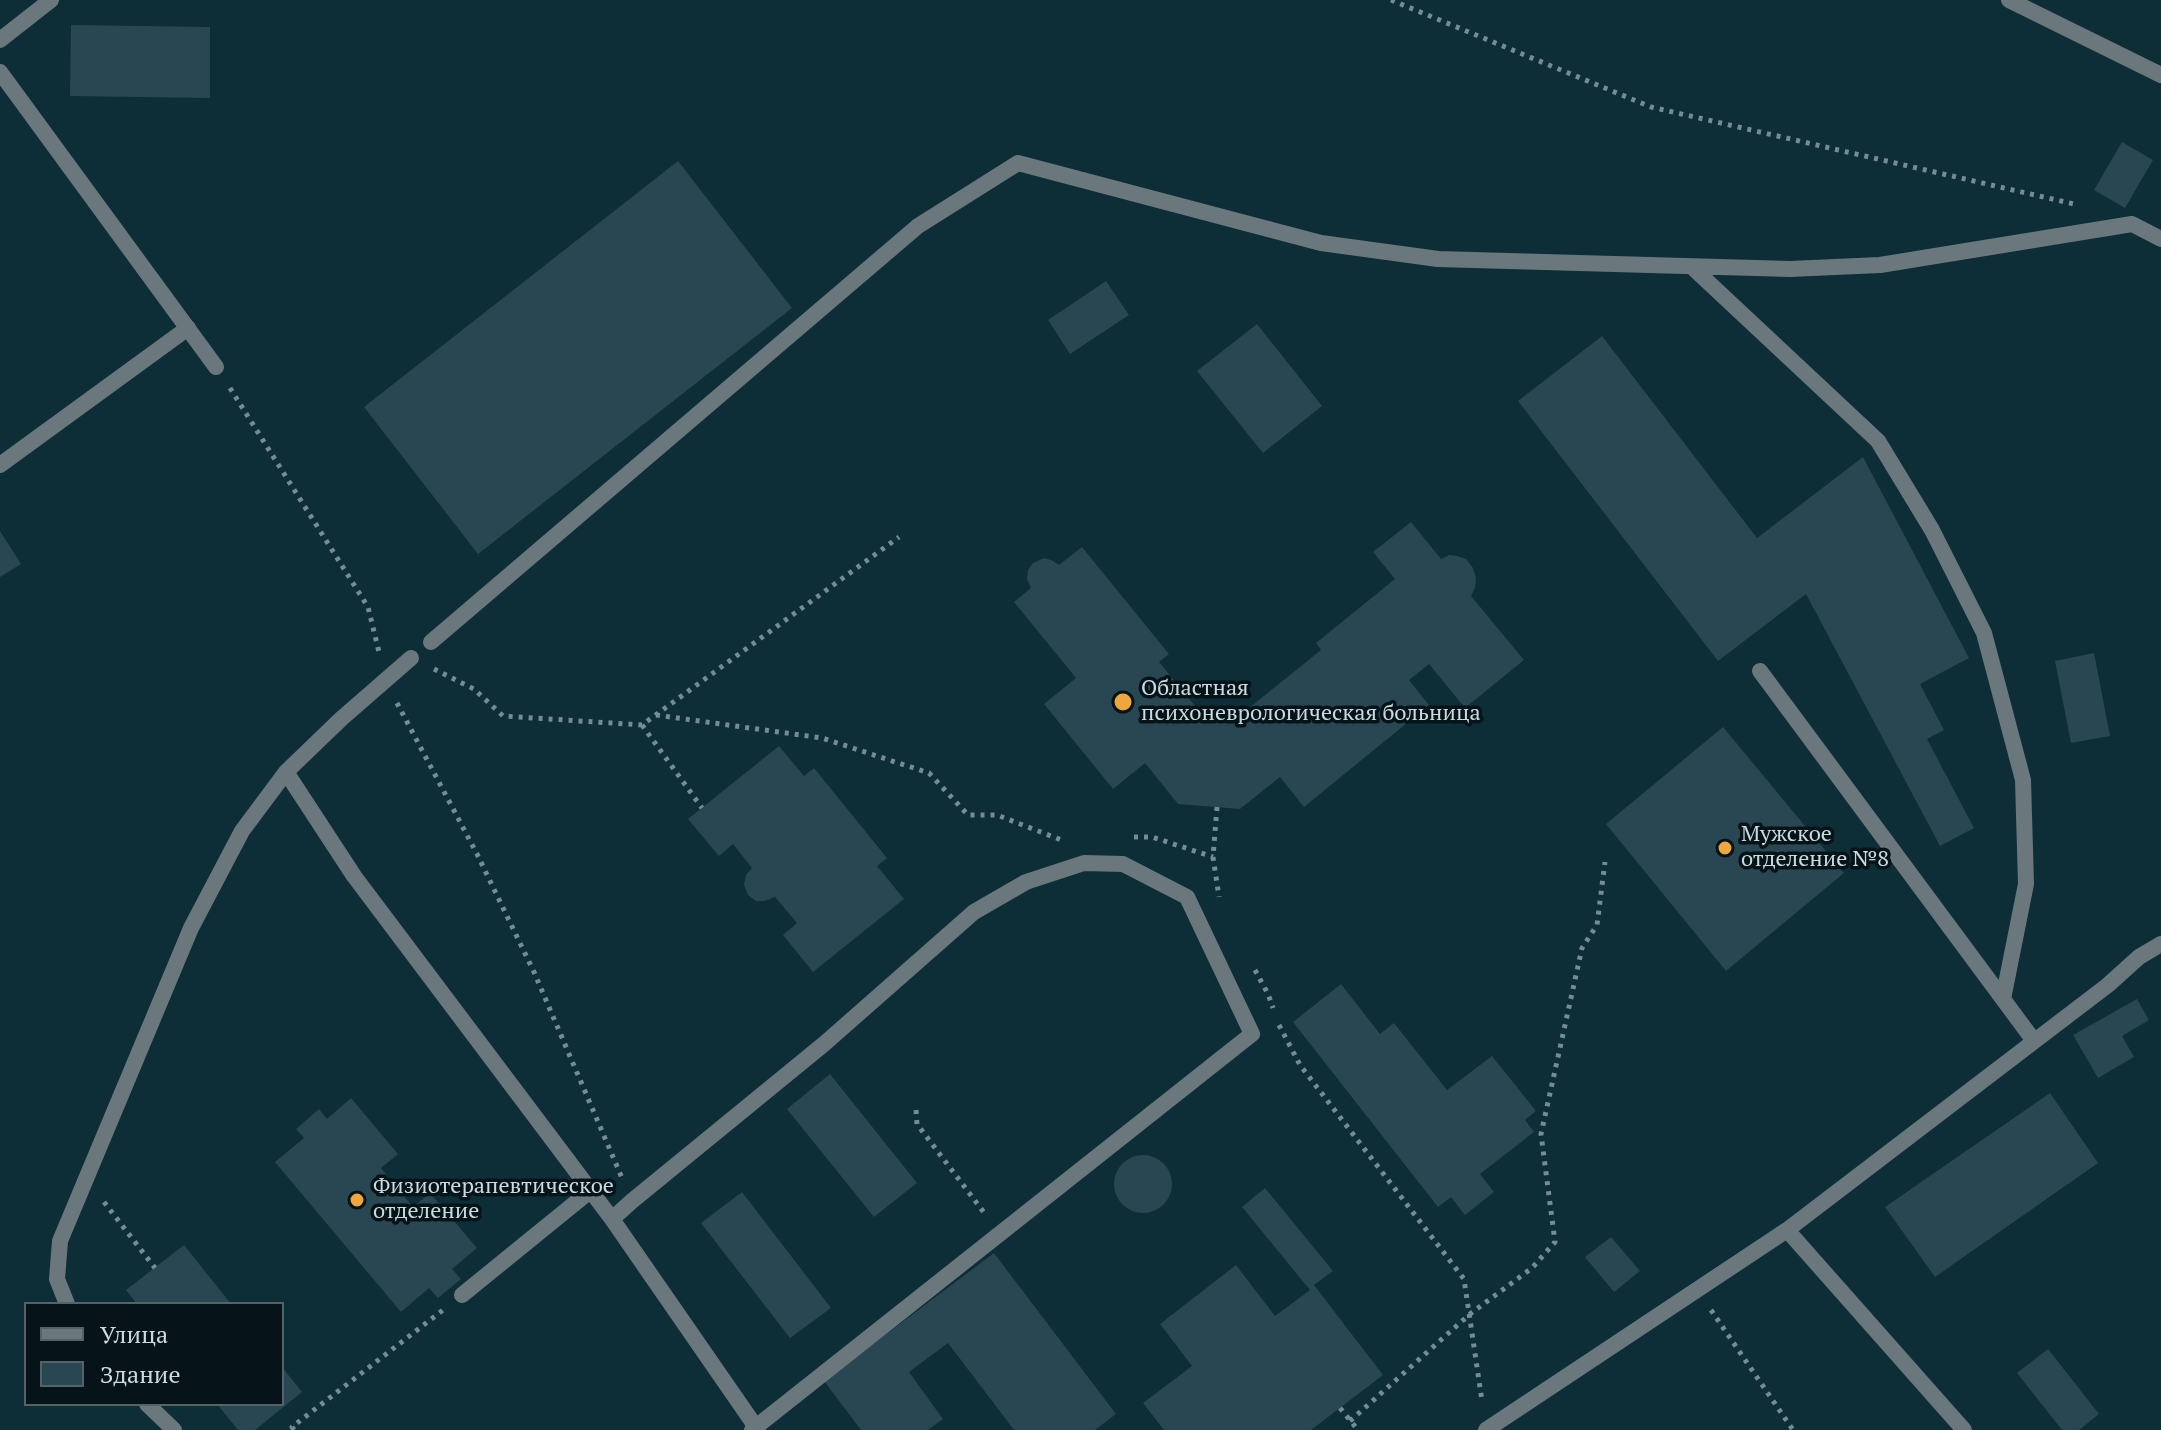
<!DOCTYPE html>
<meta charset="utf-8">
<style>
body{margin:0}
#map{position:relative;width:2161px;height:1430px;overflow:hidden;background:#0d2d37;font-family:"PT Serif",serif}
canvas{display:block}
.legend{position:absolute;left:24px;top:1302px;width:260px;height:104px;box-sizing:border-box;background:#061318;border:2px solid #546368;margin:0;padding:10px 14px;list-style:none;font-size:24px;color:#c9dbe1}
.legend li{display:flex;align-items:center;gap:16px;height:40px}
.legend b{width:40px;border:2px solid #546368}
</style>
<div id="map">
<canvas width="2161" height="1430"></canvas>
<ul class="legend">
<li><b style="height:10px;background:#6a787e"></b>Улица</li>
<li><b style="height:22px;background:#284752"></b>Здание</li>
</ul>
</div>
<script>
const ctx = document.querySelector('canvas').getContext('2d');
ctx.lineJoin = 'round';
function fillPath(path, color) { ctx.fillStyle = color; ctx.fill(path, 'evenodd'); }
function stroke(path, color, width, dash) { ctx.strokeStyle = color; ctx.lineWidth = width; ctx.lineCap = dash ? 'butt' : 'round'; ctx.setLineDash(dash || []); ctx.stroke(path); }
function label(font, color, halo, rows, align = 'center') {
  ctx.font = font + ' "PT Serif",serif'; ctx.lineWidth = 7; ctx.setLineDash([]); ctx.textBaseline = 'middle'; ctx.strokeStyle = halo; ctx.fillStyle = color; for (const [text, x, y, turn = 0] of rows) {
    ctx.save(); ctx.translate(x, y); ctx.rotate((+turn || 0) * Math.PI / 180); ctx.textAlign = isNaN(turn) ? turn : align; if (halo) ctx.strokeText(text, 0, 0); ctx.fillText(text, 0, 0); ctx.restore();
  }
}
fillPath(new Path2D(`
 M71,25L210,27V98L70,96Z
 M2122,142L2153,160L2125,208L2094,190Z
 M678,161L792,308L478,554L364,407Z
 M1106,281L1129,315L1070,354L1048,320Z
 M1257,324L1322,406L1263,453L1197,371Z
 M1602,336L1757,538L1863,457L1969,658L1920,684L1944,730L1927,739L1974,828L1940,846L1806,594L1718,661L1518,401Z
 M1411,522L1441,559L1449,555L1457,556L1466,559L1473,568L1476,578L1475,588L1471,596L1524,660L1465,708L1429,664L1409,680L1429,705L1304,807L1280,777L1240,809L1178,804L1145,763L1113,789L1044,704L1076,678L1014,602L1031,588L1027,579L1028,570L1033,563L1044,558L1051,560L1059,565L1082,547L1169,654L1159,662L1201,713L1239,716L1321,650L1316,643L1395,579L1373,552Z
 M0,531L21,564L0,577Z
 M2094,653L2110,736L2071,743L2055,661Z
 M1723,727L1844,873L1726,971L1606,824Z
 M779,746L804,776L814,768L887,858L877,866L904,899L813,972L783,935L797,923L775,897L765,901H756L748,895L744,885L746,875L752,868L733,844L719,856L688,819Z
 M1341,984L1380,1034L1394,1023L1447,1090L1492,1056L1536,1111L1525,1120L1534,1132L1480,1174L1494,1192L1465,1215L1451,1197L1438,1207L1293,1022Z
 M2137,999L2149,1020L2122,1036L2134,1057L2098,1078L2073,1035Z
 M830,1074L917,1183L874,1217L787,1109Z
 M2050,1093L2098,1163L1935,1277L1885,1207Z
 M351,1098L398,1154L381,1168L413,1207L430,1193L477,1248L452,1269L461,1279L438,1298L429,1288L401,1312L275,1162L304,1138L296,1129L319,1109L327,1119Z
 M1114 1184a29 29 0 1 1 58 0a29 29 0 1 1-58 0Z
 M1265,1188L1333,1271L1314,1285L1383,1375L1311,1430H1164L1143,1403L1192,1366L1160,1324L1236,1265L1275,1316L1310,1290L1242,1207Z
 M742,1192L831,1308L790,1338L701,1223Z
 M1611,1237L1640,1271L1614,1292L1585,1257Z
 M184,1245L231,1304H137L126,1290Z
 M994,1253L1116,1414L1095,1430H1014L948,1343L909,1372L943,1419L928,1430H861L824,1381Z
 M2048,1349L2099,1414L2079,1430H2062L2017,1373Z
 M282,1367L302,1392L255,1430H238L217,1404H282Z`), '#284752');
stroke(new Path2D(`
 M1391,0L1651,107L2074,204
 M230,388L368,607L379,652
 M434,669L474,689L503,716L642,725L899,537
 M397,703L477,854L534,972L622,1178
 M656,715L822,738L929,773L968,815H997L1064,841
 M642,725L702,808
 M1217,807L1213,857L1219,897
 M1134,837H1152L1213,857
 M1255,970L1268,994L1273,1008
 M1279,1025L1300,1065L1464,1279L1482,1401
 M916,1110L917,1124L985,1214
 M104,1202L155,1268
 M1711,1310L1793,1430
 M1340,1408L1358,1430
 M1350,1421L1470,1314L1532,1268L1555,1242L1541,1134L1582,948L1597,925L1605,862
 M294,1430L292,1427L443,1310`), '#748c94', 5, [4, 6]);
stroke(new Path2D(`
 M2009,0L2161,75
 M0,40L51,0
 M1692,267L1878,441L1932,530L1984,633L2023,780L2026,884L2003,999
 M0,465L188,328
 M431,642L918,226L1018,163L1321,243L1438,259L1790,269L1880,265L2132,224L2161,239
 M1760,671L2034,1041
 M286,772L354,876L612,1219L758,1430
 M612,1219L632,1201L824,1044L974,912L1026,882L1084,863L1123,864L1187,897L1252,1034L752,1430
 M1787,1230L1964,1430
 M462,1295L590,1191
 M67,1304L57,1279L60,1241L191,928L242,831L286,772L341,719L411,658
 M147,1404L174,1430
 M1486,1430L1787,1230L2108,985L2139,957L2161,944`), '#6a787e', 16);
stroke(new Path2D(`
 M0,72L216,367`), '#6a787e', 16);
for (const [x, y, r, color] of [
 [1123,702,10,"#efa73d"],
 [1725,848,8,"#efa73d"],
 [357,1200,8,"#efa73d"]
]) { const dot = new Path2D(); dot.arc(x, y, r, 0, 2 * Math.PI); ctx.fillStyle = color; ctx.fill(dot); stroke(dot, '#061318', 3); }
label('22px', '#c9dbe1', '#061318', [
 ["Областная",1141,689],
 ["психоневрологическая больница",1141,714],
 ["Мужское",1741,835],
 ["отделение №8",1741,860],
 ["Физиотерапевтическое",373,1187],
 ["отделение",373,1212]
], 'left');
</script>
